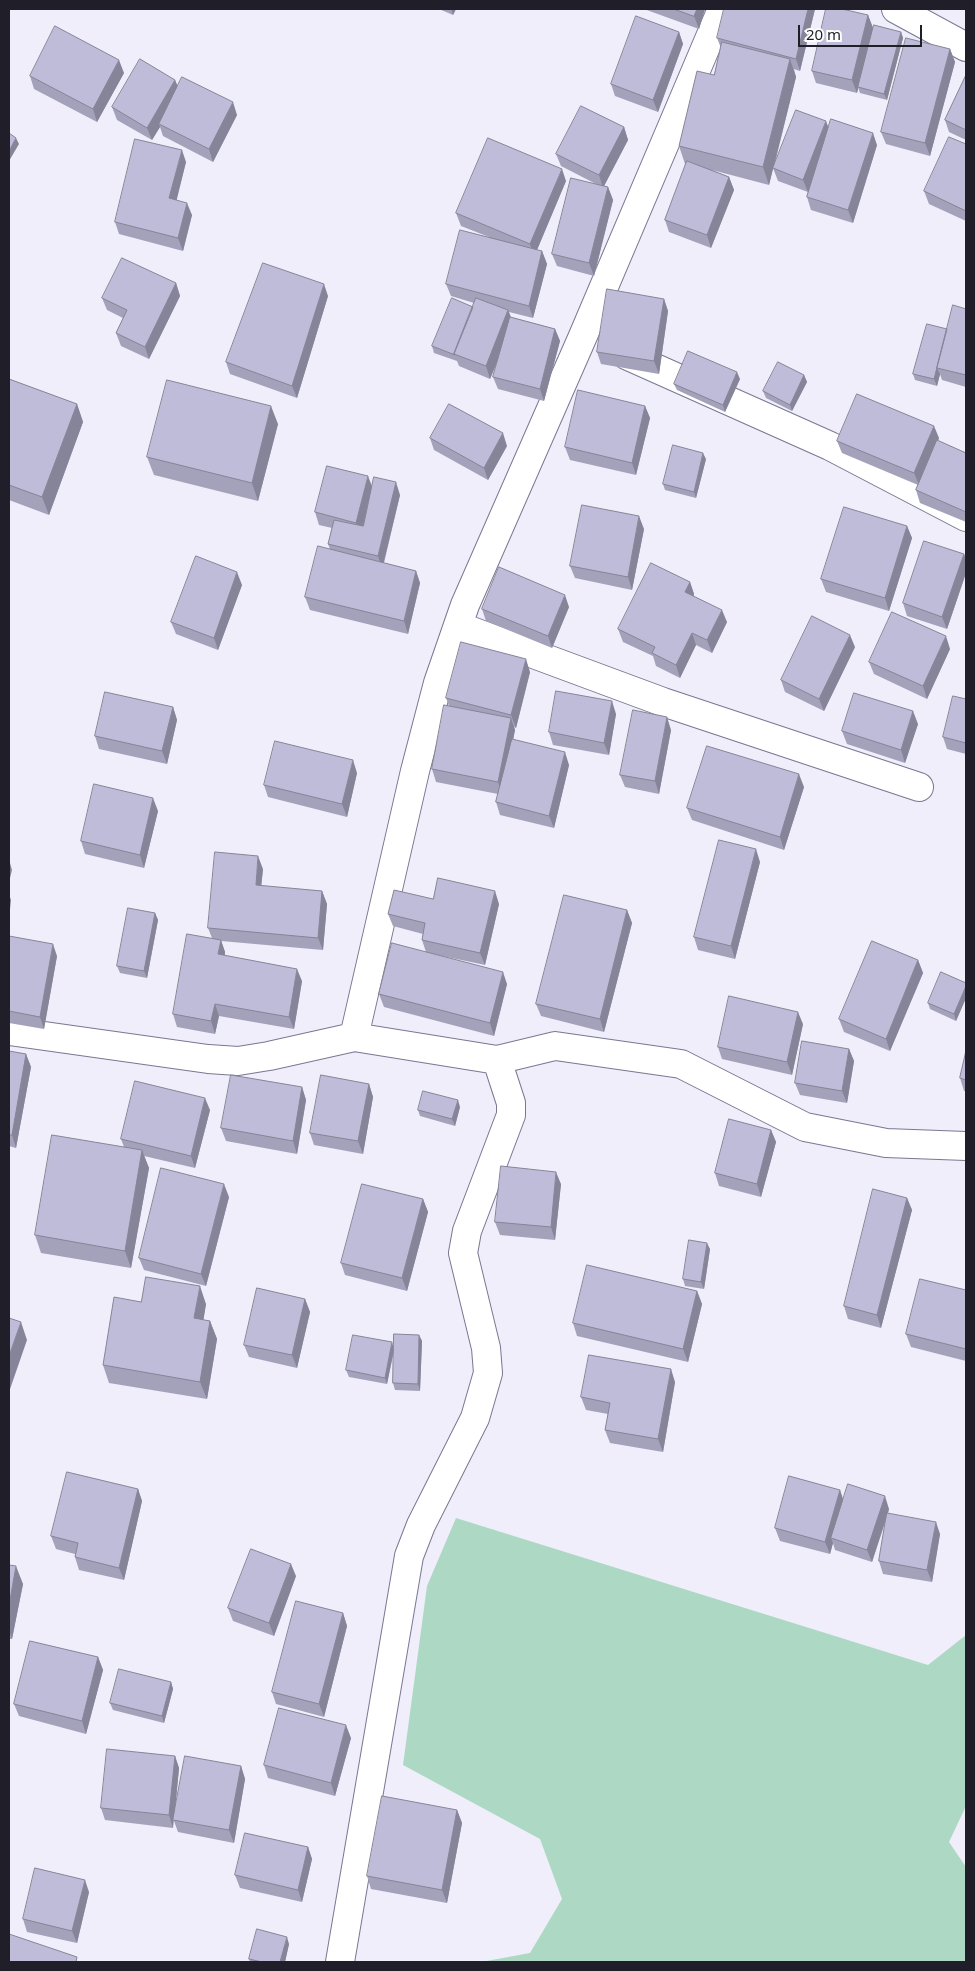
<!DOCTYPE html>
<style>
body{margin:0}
#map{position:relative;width:975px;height:1971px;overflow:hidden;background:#efeefa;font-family:"Noto Sans",sans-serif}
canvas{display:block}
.frame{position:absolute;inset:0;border:10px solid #1f1e29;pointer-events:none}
.scale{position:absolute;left:798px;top:25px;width:124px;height:22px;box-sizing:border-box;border:2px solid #1f1e29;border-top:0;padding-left:6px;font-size:15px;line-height:18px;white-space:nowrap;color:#1f1e29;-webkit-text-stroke:4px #fdfdfd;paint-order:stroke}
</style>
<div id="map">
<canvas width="975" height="1971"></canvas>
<div class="frame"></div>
<div class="scale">20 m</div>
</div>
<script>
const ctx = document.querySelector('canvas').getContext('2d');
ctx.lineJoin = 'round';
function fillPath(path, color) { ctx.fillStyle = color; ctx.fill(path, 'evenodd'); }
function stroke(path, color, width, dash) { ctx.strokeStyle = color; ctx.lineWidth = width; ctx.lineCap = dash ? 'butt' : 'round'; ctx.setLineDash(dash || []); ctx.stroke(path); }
fillPath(new Path2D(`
 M456,1518L928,1665L966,1635V1806L949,1842L966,1867V1962H481L530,1953L562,1899L540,1839L403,1765L427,1586Z`), '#add9c4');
const street = new Path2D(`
 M896,9L966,47
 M626,355L830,446L966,517
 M458,626L663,702L919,787
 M9,1031L208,1059L238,1061L269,1056L354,1037L497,1060L555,1046L681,1064L805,1127L886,1143L966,1146
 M354,1037L415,771L438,683L465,605L583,336L722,9
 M340,1962L409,1556L421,1525L475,1418L488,1373L486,1348L463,1253L467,1231L511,1115V1103L497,1060`);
stroke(street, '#7a7792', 30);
stroke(street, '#fff', 28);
fillPath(new Path2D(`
 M439,9H456L453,15Z
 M644,9H705L699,29Z
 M815,9L800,71L794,69L796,77L774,167L828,127L877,145L853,223L811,210L807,197L808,192L778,181L773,168L769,185L712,170L729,177L734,190L711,248L669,232L665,220L686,164H685L679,146L714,75L721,48L717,38Z
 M868,15L873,28L863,67L901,32L903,38L887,100L860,93L858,87L857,93L816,83L812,71Z
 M679,32L683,44L658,112L615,96L611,84Z
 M950,49L955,62L930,156L886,144L881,132Z
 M124,73L97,122L34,89L30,76Z
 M966,75V140L949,132L945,120Z
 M175,80L178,87L237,115L213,162L163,136L160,127L152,140L117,120L112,107Z
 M624,127L628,140L604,186L608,187L613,200L594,276L557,266L552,254L596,184L561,166L556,154Z
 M966,144V221L929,204L924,191Z
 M186,162L176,200L192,215L183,251L119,234L115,222Z
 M566,181L537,250L542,251L547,264L533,318L509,312L511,317L555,329L560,341L544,401L498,389L493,377L498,360L490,379L459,366L457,361L434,353L432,346L473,307L474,303L451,296L446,284L489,237L461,226L456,213Z
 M176,283L180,296L149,359L121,346L116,333L123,318L107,310L102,298Z
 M328,296L297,398L230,374L226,362Z
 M664,299L668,311L659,374L601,364L597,352Z
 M966,309V387L942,380L940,374L937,386L915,380L913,374L947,329Z
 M804,375L807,382L792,411L766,398L763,391Z
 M9,379L77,404L83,422L49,515L9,500Z
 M740,379L725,412L677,390L674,384Z
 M645,406L650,418L636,475L570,460L565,447Z
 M278,424L258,501L154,475L147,457Z
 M430,438L507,446L488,480L434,450Z
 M939,438L938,441L966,453V522L920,503L916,490L918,485L842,453L837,441Z
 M706,459L696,498L665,490L663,484Z
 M372,486L400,495L384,563L416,571L420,583L408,634L310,610L305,597L330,549L328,544L332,528L319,525L315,512Z
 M907,526L912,538L889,611L826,592L821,579Z
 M644,529L632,590L575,578L570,566Z
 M964,554L966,560V573L947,629L907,616L903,603Z
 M690,582L694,594V596L727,622L712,653L696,645L680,678L656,666L653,656L623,642L618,629Z
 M242,585L218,650L176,634L171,622Z
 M569,607L552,648L486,621L482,609Z
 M855,647L824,711L785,692L781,680Z
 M950,649L927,699L874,674L869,662Z
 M530,672L516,728L514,727L515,730L513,740L569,765L554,828L500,815L496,802L498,794L436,782L432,769L449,706L446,698Z
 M966,699V754L947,749L943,737Z
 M173,707L177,720L167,764L99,749L95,736Z
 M616,714L609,755L553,745L549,732Z
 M918,724L905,763L847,744L842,731Z
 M671,730L659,794L625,787L620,775Z
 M357,773L347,817L268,797L264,785Z
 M804,787L784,850L692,820L687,808Z
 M158,811L144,868L85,854L81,841Z
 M760,862L735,959L698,950L694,937Z
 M263,869L261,886L322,891L327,904L323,950L221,941L225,952V956L302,981L294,1029L219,1016L215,1034L177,1027L173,1014L212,938L208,928Z
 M433,899L499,904L485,965L433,954L507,984L494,1036L384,1007L379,994L426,952L422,940L423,934L393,926L388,914Z
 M627,910L632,923L604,1032L541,1016L536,1004Z
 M155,913L158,920L147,978L120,973L117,966Z
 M9,936L57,956L44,1029L9,1023Z
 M918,960L923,973L890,1051L844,1032L839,1019Z
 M966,983V998L956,1021L930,1009L928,1003Z
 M803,1024L792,1075L722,1059L718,1047Z
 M849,1049L854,1061L847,1103L800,1095L795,1083Z
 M9,1051L26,1054L31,1067L16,1148L9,1146Z
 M966,1051V1091H964L960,1078Z
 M369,1084L373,1097L363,1154L314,1145L310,1133Z
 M302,1087L306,1100L297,1154L226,1141L221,1128Z
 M460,1107L455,1126L420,1116L418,1110Z
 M210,1110L195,1168L144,1156L149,1168L131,1268L41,1253L35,1235L124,1147L121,1139Z
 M771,1130L776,1142L761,1197L719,1186L715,1173Z
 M561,1184L555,1240L500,1235L495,1222Z
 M229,1197L206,1286L144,1270L139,1258Z
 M907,1198L912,1210L881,1328L848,1319L844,1306Z
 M423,1199L428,1212L407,1291L345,1275L341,1263Z
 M710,1249L704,1289L685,1286L683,1279Z
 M966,1290V1361L911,1347L906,1334Z
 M697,1291L702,1304L688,1362L577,1336L573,1323Z
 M305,1299L310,1312L297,1368L249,1357L244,1345Z
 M141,1302L206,1304L203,1320L210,1321L217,1339L207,1399L109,1383L103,1365Z
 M419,1335L422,1341L420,1391L395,1390L393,1383L394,1351L387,1384L349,1377L346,1370Z
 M675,1382L663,1452L610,1443L605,1430L608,1414L586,1410L581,1397Z
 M138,1489L142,1501L124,1580L79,1570L75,1557V1554L56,1549L51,1536Z
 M840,1490L843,1500L889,1509L888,1514L940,1534L932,1582L883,1574L879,1561L886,1520L872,1562L835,1550L833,1543L830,1554L780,1541L775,1528Z
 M9,1565L23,1584L12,1639H9Z
 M296,1576L274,1636L233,1621L228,1608Z
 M343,1613L347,1626L324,1717L276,1704L272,1692Z
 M98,1657L103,1670L86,1734L19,1716L14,1704Z
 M171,1682L173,1689L164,1723L113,1710L110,1703Z
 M351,1738L335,1796L268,1778L264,1765Z
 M175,1756L179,1768L175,1811L241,1766L245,1779L234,1843L178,1832L174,1821L173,1828L105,1820L101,1808Z
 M457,1810L462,1823L447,1903L371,1889L367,1876Z
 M308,1847L312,1859L302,1902L240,1888L235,1875Z
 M89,1892L77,1943L27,1932L23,1919Z
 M289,1944L285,1962H250L249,1959Z`), '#a4a2bb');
fillPath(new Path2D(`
 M451,9H456L453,15Z
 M697,9H705L699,29L694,16Z
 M808,9H815L800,71L796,59Z
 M868,15L873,28L857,93L852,80Z
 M679,32L683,44L658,112L653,100Z
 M901,32L903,38L887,100L884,94Z
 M950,49L955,62L930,156L925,143Z
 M790,59L796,77L769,185L763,167Z
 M119,60L124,73L97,122L93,109Z
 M175,80L180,92L159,124L160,127L152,140L147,128Z
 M233,102L237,115L213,162L209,149Z
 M826,121L831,134L808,192L803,180Z
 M624,127L628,140L603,188L599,175Z
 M873,133L877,145L853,223L848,210Z
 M16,138L19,144L9,161V151Z
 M182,150L186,162L174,211L169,198Z
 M562,169L566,181L534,257L530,244Z
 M729,177L734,190L711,248L707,235Z
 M608,187L613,200L594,276L589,263Z
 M187,203L192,215L183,251L178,238Z
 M542,251L547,264L533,318L529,306Z
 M176,283L180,296L149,359L145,347Z
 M324,284L328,296L297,398L292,386Z
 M664,299L668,311L659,374L654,361Z
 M508,310L513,323L490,379L486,366Z
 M555,329L560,341L544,401L540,389Z
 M948,329L937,368L940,374L937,386L934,379Z
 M737,372L740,379L725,412L723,405Z
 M804,375L807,382L792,411L790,405Z
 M77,404L83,422L49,515L42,497Z
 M271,406L278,424L258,501L252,483Z
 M645,406L650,418L636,475L632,463Z
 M934,426L939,438L919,485L914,473Z
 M503,433L507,446L488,480L484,468Z
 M703,453L706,459L696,498L694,492Z
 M368,476L373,489L361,536L356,523Z
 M396,482L400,495L382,569L378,556Z
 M639,516L644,529L632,590L628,577Z
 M907,526L912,538L889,611L885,598Z
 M964,554L966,560V573L947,629L942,617Z
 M416,571L420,583L408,634L404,621Z
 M237,572L242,585L218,650L214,638Z
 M690,582L694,594L690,605L685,592Z
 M565,595L569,607L552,648L548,636Z
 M722,610L727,622L712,653L707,640Z
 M692,633L696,645L680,678L676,665Z
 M850,635L855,647L824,711L819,699Z
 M946,636L950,649L927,699L923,686Z
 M526,659L530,672L516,728L511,715Z
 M612,701L616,714L609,755L604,743Z
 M173,707L177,720L167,764L162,751Z
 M913,711L918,724L905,763L901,750Z
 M667,717L671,730L659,794L655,781Z
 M511,718L515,730L502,795L498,782Z
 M565,752L569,765L554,828L549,816Z
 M353,760L357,773L347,817L342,804Z
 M799,774L804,787L784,850L780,837Z
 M153,798L158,811L144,868L140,855Z
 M756,849L760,862L735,959L731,946Z
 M258,856L263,869L260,898L256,885Z
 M10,863L12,870L9,882V867Z
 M322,891L327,904L323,950L318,938Z
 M495,891L499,904L485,965L480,953Z
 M9,894L11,900L9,919Z
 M627,910L632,923L604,1032L600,1019Z
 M155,913L158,920L147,978L144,971Z
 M221,940L225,952L223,967L218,954Z
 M53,944L57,956L44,1029L40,1017Z
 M918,960L923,973L890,1051L886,1039Z
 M297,969L302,981L294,1029L289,1017Z
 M503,972L507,984L494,1036L490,1023Z
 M966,986V998L956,1021L954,1014Z
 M215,1004L219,1016L215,1034L211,1021Z
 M798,1012L803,1024L792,1075L787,1062Z
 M849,1049L854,1061L847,1103L842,1091Z
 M26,1054L31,1067L16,1148L12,1135Z
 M369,1084L373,1097L363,1154L358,1141Z
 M302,1087L306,1100L297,1154L293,1141Z
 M205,1098L210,1110L195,1168L191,1156Z
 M458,1100L460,1107L455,1126L452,1119Z
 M771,1130L776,1142L761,1197L757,1184Z
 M142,1150L149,1168L131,1268L125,1251Z
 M556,1172L561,1184L555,1240L551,1227Z
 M224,1184L229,1197L206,1286L201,1274Z
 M907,1198L912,1210L881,1328L877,1315Z
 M423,1199L428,1212L407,1291L402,1278Z
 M707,1243L710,1249L704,1289L701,1282Z
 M200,1286L206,1304L201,1336L194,1318Z
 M697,1291L702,1304L688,1362L683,1349Z
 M305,1299L310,1312L297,1368L292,1355Z
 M210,1321L217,1339L207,1399L200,1382Z
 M21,1322L27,1340L9,1392V1356Z
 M419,1335L422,1341L420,1391L418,1384Z
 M392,1342L394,1349L387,1384L385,1378Z
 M671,1369L675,1382L663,1452L658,1439Z
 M138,1489L142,1501L124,1580L119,1568Z
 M840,1490L844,1502L831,1538L833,1543L830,1554L825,1542Z
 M885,1496L889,1509L872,1562L867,1550Z
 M936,1522L940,1534L932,1582L927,1570Z
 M291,1564L296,1576L274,1636L269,1623Z
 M16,1566L23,1584L12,1639L9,1630V1606Z
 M343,1613L347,1626L324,1717L319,1704Z
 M98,1657L103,1670L86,1734L82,1721Z
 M171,1682L173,1689L164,1723L162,1716Z
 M346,1725L351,1738L335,1796L331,1783Z
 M175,1756L179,1768L174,1820H173V1828L169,1815Z
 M241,1766L245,1779L234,1843L229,1830Z
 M457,1810L462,1823L447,1903L442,1890Z
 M308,1847L312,1859L302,1902L298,1890Z
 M85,1880L89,1892L77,1943L72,1931Z
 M287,1937L289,1944L285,1962H280Z`), '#868498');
const building = new Path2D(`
 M674,9H697L694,16Z
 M724,9H808L796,59L717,38Z
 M826,9H842L868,15L852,80L812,71Z
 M636,16L679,32L653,100L611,84Z
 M874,25L901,32L884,94L858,87Z
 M55,26L119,60L93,109L30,76Z
 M906,38L950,49L925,143L881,132Z
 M722,42L790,59L763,167L679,146L697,71L714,75Z
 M140,59L175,80L147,128L112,107Z
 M966,75V130L945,120Z
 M182,77L233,102L209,149L159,124Z
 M581,106L624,127L599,175L556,154Z
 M796,110L826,121L803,180L773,168Z
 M831,119L873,133L848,210L807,197Z
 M9,133L16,138L9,151Z
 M949,137L966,144V211L924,191Z
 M488,138L562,169L530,244L456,213Z
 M135,139L182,150L169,198L187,203L178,238L115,222Z
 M687,161L729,177L707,235L665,220Z
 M571,178L608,187L589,263L552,254Z
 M460,230L542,251L529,306L446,284Z
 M122,258L176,283L145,347L116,333L127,310L102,298Z
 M263,263L324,284L292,386L226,362Z
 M607,289L664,299L654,361L597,352Z
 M452,298L473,307L454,354H455V355L432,346Z
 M476,298L508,310L486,366L454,354Z
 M953,305L966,309V375L937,368Z
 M510,317L555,329L540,389L493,377Z
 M927,324L947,329L934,379L913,374Z
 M688,351L737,372L723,405L674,384Z
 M778,362L804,375L790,405L763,391Z
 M9,379L77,404L42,497L9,485Z
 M167,380L271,406L252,483L147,457Z
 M578,390L645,406L632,463L565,447Z
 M857,394L934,426L914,473L837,441Z
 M449,404L503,433L484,468L430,438Z
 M937,440L966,453V512L916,490Z
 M673,445L703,453L694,492L663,484Z
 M327,466L368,476L356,523L315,512Z
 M374,477L396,482L378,556L328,544L334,520L363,526Z
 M582,505L639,516L628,577L570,566Z
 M844,507L907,526L885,598L821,579Z
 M924,541L964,554L942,617L903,603Z
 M318,546L416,571L404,621L305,597Z
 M196,556L237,572L214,638L171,622Z
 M651,563L690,582L685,592L722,610L707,640L692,633L676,665L652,653L655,647L618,629Z
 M499,567L565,595L548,636L482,609Z
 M892,612L946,636L923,686L869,662Z
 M812,616L850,635L819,699L781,680Z
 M461,642L526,659L511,715L446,698Z
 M556,691L612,701L604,743L549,732Z
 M105,692L173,707L162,751L95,736Z
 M854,693L913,711L901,750L842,731Z
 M953,696L966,699V743L943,737Z
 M444,705L511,718L498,782L432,769Z
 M633,710L667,717L655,781L620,775Z
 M512,739L565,752L549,816L496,802Z
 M275,741L353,760L342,804L264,785Z
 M707,746L799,774L780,837L687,808Z
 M94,784L153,798L140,855L81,841Z
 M719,840L756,849L731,946L694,937Z
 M215,852L258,856L256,885L322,891L318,938L208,928Z
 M438,878L495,891L480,953L422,940L425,923L388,914L394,890L433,899Z
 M564,895L627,910L600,1019L536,1004Z
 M128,908L155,913L144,971L117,966Z
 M187,934L221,940L218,954L297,969L289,1017L215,1004L211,1021L173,1014Z
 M9,936L53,944L40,1017L9,1011Z
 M872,941L918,960L886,1039L839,1019Z
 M392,943L503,972L490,1023L379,994Z
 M941,972L966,983V986L954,1014L928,1003Z
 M729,996L798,1012L787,1062L718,1047Z
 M802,1041L849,1049L842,1091L795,1083Z
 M9,1051L26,1054L12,1135H9Z
 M966,1051V1080L960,1078Z
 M231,1075L302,1087L293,1141L221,1128Z
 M321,1075L369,1084L358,1141L310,1133Z
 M135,1081L205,1098L191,1156L121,1139Z
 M423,1091L458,1100L452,1119L418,1110Z
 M729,1119L771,1130L757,1184L715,1173Z
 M52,1135L142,1150L125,1251L35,1235Z
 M501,1166L556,1172L551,1227L495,1222Z
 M161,1168L224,1184L201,1274L139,1258Z
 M362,1184L423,1199L402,1278L341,1263Z
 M873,1189L907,1198L877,1315L844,1306Z
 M689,1240L707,1243L701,1282L683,1279Z
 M587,1265L697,1291L683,1349L573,1323Z
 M146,1277L200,1286L194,1318L210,1321L200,1382L103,1365L114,1297L141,1302Z
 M920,1279L966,1290V1349L906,1334Z
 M257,1288L305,1299L292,1355L244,1345Z
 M9,1318L21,1322L9,1356Z
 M394,1334L419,1335L418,1384L393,1383Z
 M353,1335L392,1342L385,1378L346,1370Z
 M589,1355L671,1369L658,1439L605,1430L610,1403L581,1397Z
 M67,1472L138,1489L119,1568L75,1557L78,1543L51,1536Z
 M789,1476L840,1490L825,1542L775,1528Z
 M848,1484L885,1496L867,1550L831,1538Z
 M887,1513L936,1522L927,1570L879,1561Z
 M251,1549L291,1564L269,1623L228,1608Z
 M9,1565L16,1566L9,1606Z
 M296,1601L343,1613L319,1704L272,1692Z
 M30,1641L98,1657L82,1721L14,1704Z
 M119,1669L171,1682L162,1716L110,1703Z
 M279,1708L346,1725L331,1783L264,1765Z
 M107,1749L175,1756L169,1815L101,1808Z
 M185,1756L241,1766L229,1830L173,1820Z
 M382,1796L457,1810L442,1890L367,1876Z
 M245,1833L308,1847L298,1890L235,1875Z
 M35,1868L85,1880L72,1931L23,1919Z
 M257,1929L287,1937L280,1962H262L249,1959Z
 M9,1934L77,1957L76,1962H9Z`);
fillPath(building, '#bfbcd9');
stroke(building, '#868498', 1);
</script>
